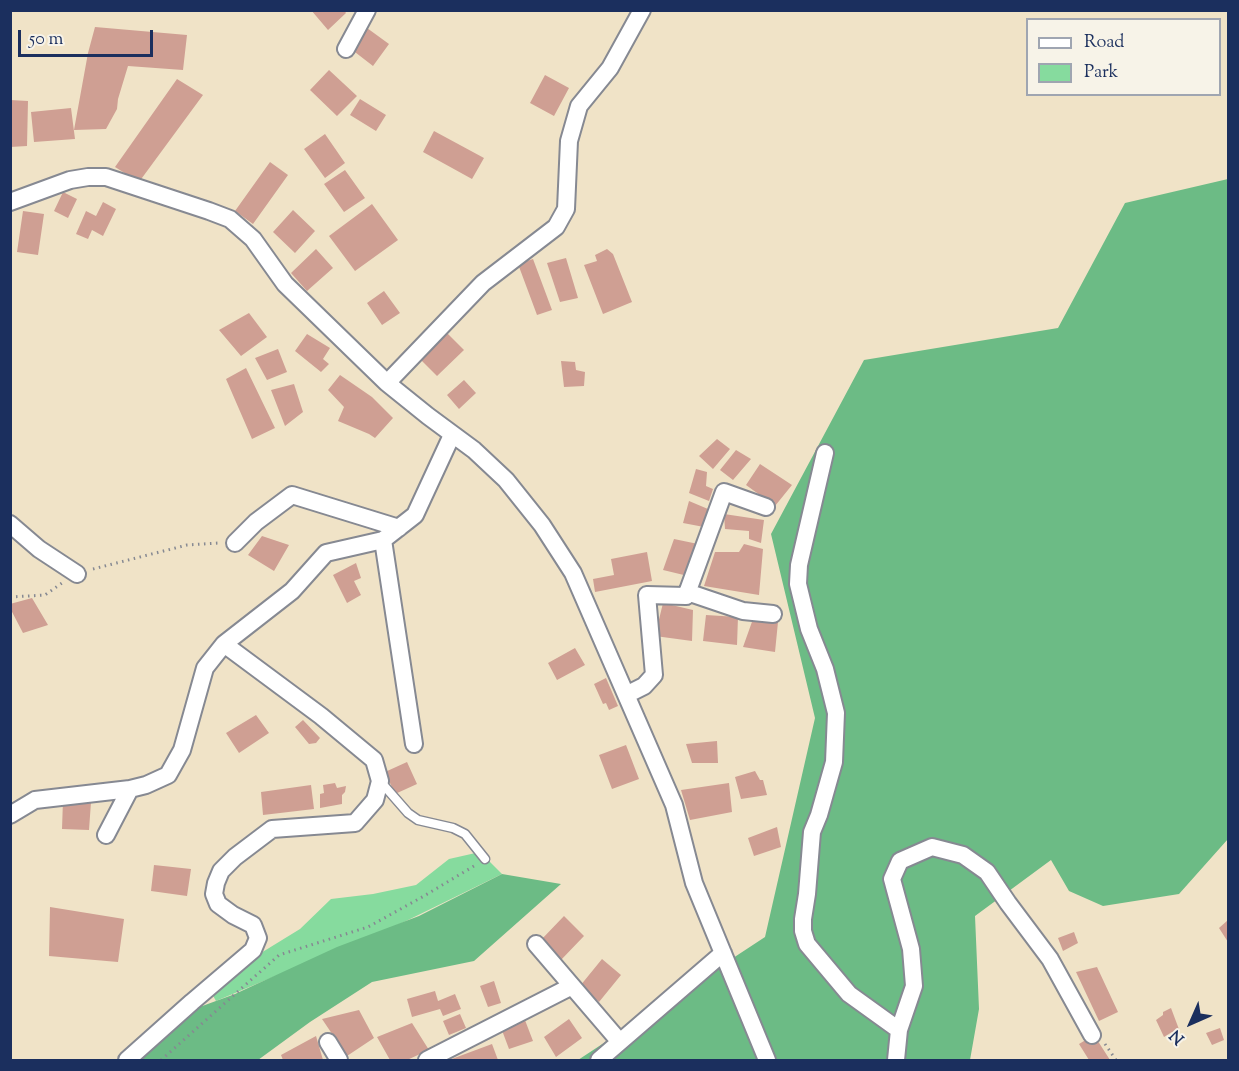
<!DOCTYPE html>
<style>
body{margin:0}
#map{position:relative;width:1239px;height:1071px;overflow:hidden;background:#f0e3c7;font-family:"Sorts Mill Goudy",serif}
canvas{display:block}
.frame{position:absolute;inset:0;border:12px solid #1b2f5e;pointer-events:none}
.legend{position:absolute;left:1026px;top:18px;width:195px;height:78px;box-sizing:border-box;background:#f7f3e8;border:2px solid #9fa5b1;margin:0;padding:8px 10px;list-style:none;font-size:18px;color:#1b2f5e}
.legend li{display:flex;align-items:center;gap:12px;height:30px}
.legend b{width:30px;border:2px solid #9fa5b1}
.north{position:absolute;left:1161px;top:993px;width:60px;height:60px;-webkit-text-stroke:4px #f7f3e8;paint-order:stroke;rotate:225deg;font-size:16px;font-weight:700;line-height:24px;text-align:center;color:#1b2f5e}
.north::after{content:'';display:block;margin:auto;width:21px;height:27px;background:#1b2f5e;clip-path:polygon(50% 0,100% 100%,50% 72%,0 100%)}
.scale{position:absolute;left:18px;top:30px;width:135px;height:27px;box-sizing:border-box;border:3px solid #1b2f5e;border-top:0;padding-left:8px;font-size:18px;line-height:21px;white-space:nowrap;color:#1b2f5e;-webkit-text-stroke:4px #f7f3e8;paint-order:stroke}
</style>
<div id="map">
<canvas width="1239" height="1071"></canvas>
<div class="frame"></div>
<ul class="legend">
<li><b style="height:8px;background:#fff"></b>Road</li>
<li><b style="height:16px;background:#86db9e"></b>Park</li>
</ul>
<div class="north">N</div>
<div class="scale">50 m</div>
</div>
<script>
const ctx = document.querySelector('canvas').getContext('2d');
ctx.lineJoin = 'round';
function fillPath(path, color) { ctx.fillStyle = color; ctx.fill(path, 'evenodd'); }
function stroke(path, color, width, dash) { ctx.strokeStyle = color; ctx.lineWidth = width; ctx.lineCap = dash ? 'butt' : 'round'; ctx.setLineDash(dash || []); ctx.stroke(path); }
fillPath(new Path2D(`
 M480,852L502,874L404,922L216,1001L211,992L256,956L300,929L331,899L373,894L416,885L449,859Z`), '#86db9e');
fillPath(new Path2D(`
 M1228,179V839L1179,894L1103,906L1069,891L1051,860L975,916L979,1009L970,1060H578L765,937L815,718L771,534L864,360L1058,328L1125,203Z
 M502,874L561,884L474,961L372,982L310,1022L258,1060H137L186,1012L235,994L337,947L419,916Z`), '#6cbb85');
fillPath(new Path2D(`
 M311,10H344L346,13L328,30Z
 M95,27L187,35L183,70L128,66L118,99L117,109L106,129L74,130L88,53Z
 M367,28L389,44L373,66L351,49Z
 M329,70L357,96L337,116L310,90Z
 M545,75L569,88L554,116L530,103Z
 M177,79L203,95L139,182L115,167Z
 M360,99L386,115L376,131L350,115Z
 M10,100L28,101L27,146L10,147Z
 M71,108L75,139L34,142L31,112Z
 M434,131L484,158L472,179L423,152Z
 M325,134L345,163L325,178L304,149Z
 M270,162L288,175L253,224L235,211Z
 M345,170L365,198L344,212L324,184Z
 M63,192L77,199L68,218L54,211Z
 M103,202L116,209L103,236L92,230L88,239L76,234L86,211L96,216Z
 M372,204L398,240L355,271L329,236Z
 M293,210L315,231L295,253L273,232Z
 M23,211L44,214L38,255L17,252Z
 M316,249L333,268L307,291L291,273Z
 M607,249L613,254L632,302L603,314L584,265L597,261L595,255Z
 M566,258L578,298L560,302L547,263Z
 M533,259L552,310L537,315L518,264Z
 M384,291L400,313L382,325L367,303Z
 M249,313L267,337L241,356L219,330Z
 M444,330L464,350L437,376L417,356Z
 M307,334L330,348L323,359L329,364L321,372L295,351Z
 M278,349L287,372L267,380L255,358Z
 M561,361L575,362L576,370L585,372L584,386L564,387Z
 M246,368L275,428L252,439L226,379Z
 M340,375L372,397L393,418L375,438L369,434L338,421L344,407L328,390Z
 M464,380L476,393L459,409L447,395Z
 M294,384L303,412L285,426L271,390Z
 M717,439L730,449L713,469L699,456Z
 M736,450L751,459L733,480L720,470Z
 M760,464L792,485L775,506L746,485Z
 M696,469L707,472L706,486L713,489L709,501L689,493Z
 M689,501L708,509L704,527L683,523Z
 M724,514L764,520L761,543L749,539V531L725,529Z
 M262,536L289,545L274,571L248,555Z
 M674,539L698,544L688,576L663,570Z
 M744,544L763,549L759,595L704,586L715,552H739Z
 M647,552L652,581L595,592L593,579L614,575L611,559Z
 M356,563L361,578L354,581L361,595L347,603L333,575Z
 M32,598L48,625L23,633L10,608V604Z
 M663,603L693,610L692,641L655,636Z
 M706,615L738,617L737,645L703,641Z
 M753,619L778,622L775,652L743,647Z
 M575,648L585,665L557,680L548,663Z
 M606,678L618,706L609,710L606,703L603,704L594,684Z
 M256,715L269,733L239,753L226,733Z
 M303,720L320,738L316,743L309,744L295,727Z
 M717,741L718,763H692L686,744Z
 M626,745L639,779L612,789L599,755Z
 M407,762L417,784L395,794L385,772Z
 M755,771L760,780H763L767,795L741,799L735,777Z
 M335,783L337,788L346,786L345,792L342,795V804L320,808V794L324,793L323,785Z
 M729,783L732,812L690,820L681,790Z
 M311,785L314,809L263,815L261,792Z
 M63,800L91,802L89,830L62,829Z
 M777,827L781,847L754,856L748,838Z
 M154,865L191,869L187,896L151,891Z
 M50,907L124,919L118,962L49,956Z
 M564,916L584,936L560,961L540,941Z
 M1228,920V942L1219,928Z
 M1074,932L1078,943L1063,951L1058,938Z
 M602,959L621,975L599,1002L580,986Z
 M1097,967L1118,1012L1099,1021L1076,972Z
 M494,981L501,1003L488,1007L480,986Z
 M435,991L438,1001L455,994L461,1009L443,1016L440,1009L412,1017L407,999Z
 M1171,1008L1180,1032L1174,1035L1172,1032L1164,1037L1156,1020L1163,1015V1012Z
 M359,1010L374,1038L347,1056L322,1019Z
 M460,1014L466,1028L449,1035L443,1021Z
 M523,1015L533,1041L509,1049L500,1025Z
 M569,1019L582,1038L556,1057L544,1037Z
 M412,1023L429,1050L407,1060H390L377,1037Z
 M1220,1028L1224,1040L1212,1045L1206,1033Z
 M1094,1035L1110,1060H1089L1079,1044Z
 M316,1036L323,1060H283L281,1055Z
 M492,1044L498,1060H449Z`), '#cf9f93');
const service = new Path2D(`
 M380,781L408,813L418,820L453,828L465,834L485,859`);
const minor = new Path2D(`
 M346,49L367,10
 M10,202L70,180L88,177H106L209,211L230,219L253,239L285,284L387,383L428,416L474,450L506,480L542,525L573,573L674,805L694,883L767,1060
 M387,383L483,283L556,227L566,209L569,141L579,106L610,68L642,10
 M825,453L799,565L798,584L809,629L825,669L836,713L834,762L819,815L812,832L807,894L803,919V931L807,944L849,994L899,1030
 M10,524L39,549L77,574
 M235,543L256,522L292,495L399,528
 M687,592L743,611L773,614
 M626,695L644,686L654,675L647,595L686,596L724,492L766,507
 M414,744L383,540L415,515L452,435
 M10,815L35,800L130,789
 M106,835L130,789L146,785L168,775L182,750L205,668L224,644
 M536,944L620,1042
 M328,1042L339,1060
 M127,1060L192,1002L253,950L258,938L253,925L233,915L218,904L214,894L216,883L221,871L235,857L272,829L355,823L375,800L380,781L374,760L321,716L224,644L292,591L326,553L383,540
 M427,1060L572,986
 M599,1060L723,953
 M896,1060L899,1030L914,986L911,949L892,879L900,861L932,847L963,855L987,872L1008,903L1050,959L1092,1035`);
stroke(service, '#868992', 11);
stroke(minor, '#868992', 20);
stroke(new Path2D(`
 M93,569L187,545L218,543
 M10,597L45,595L62,583
 M1105,1044L1116,1060
 M161,1060L279,955L368,927L424,896L474,866`), '#868992', 3, [1.5, 4.5]);
stroke(service, '#fff', 8);
stroke(minor, '#fff', 16);
</script>
